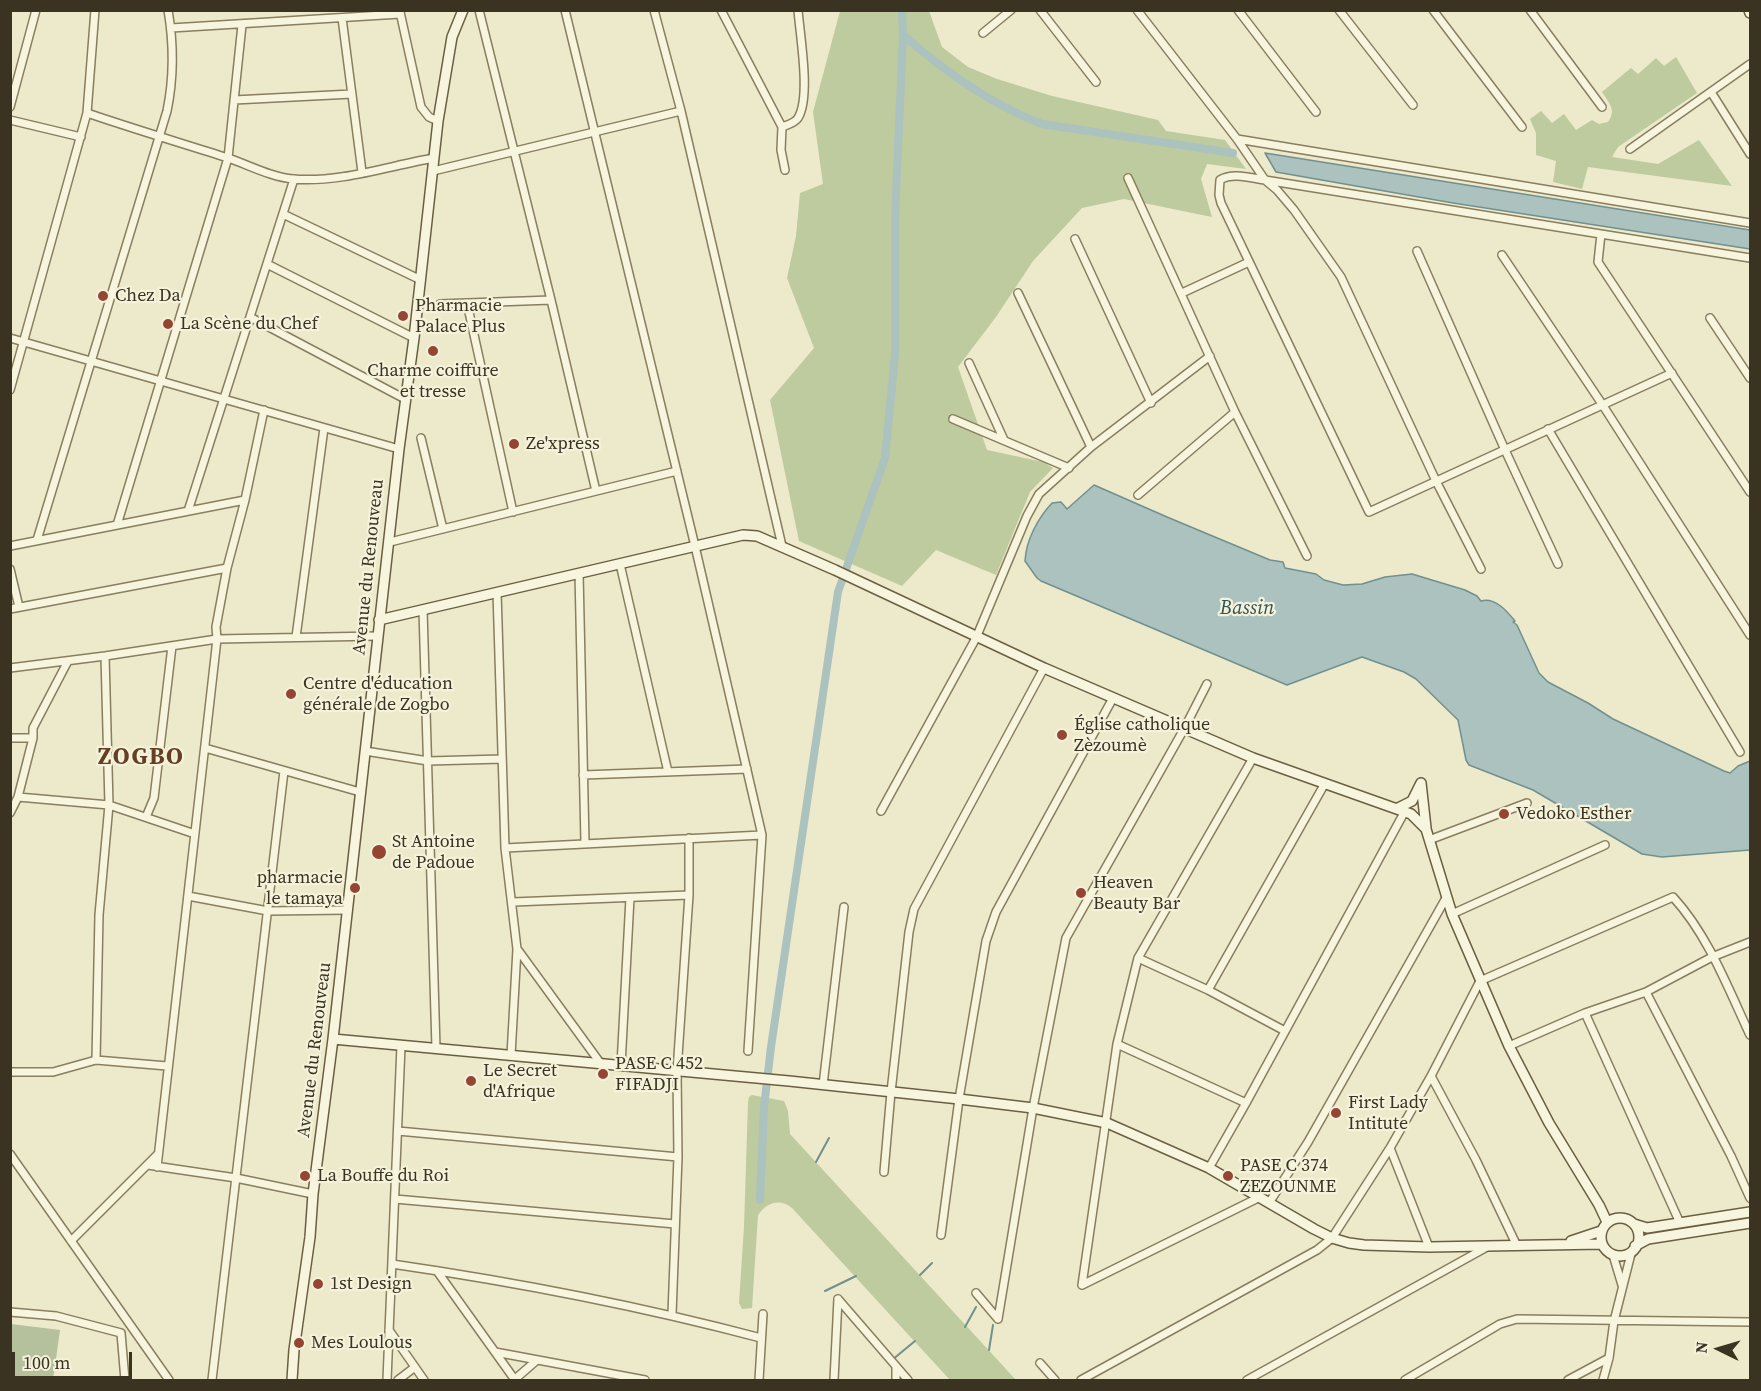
<!DOCTYPE html>
<meta charset="utf-8">
<style>
body{margin:0}
#map{position:relative;width:1761px;height:1391px;overflow:hidden;background:#ede9cb;font-family:"Source Serif 4",serif}
canvas{display:block}
.frame{position:absolute;inset:0;border:12px solid #3a3322;pointer-events:none}
.north{position:absolute;left:1689px;top:1319px;width:60px;height:60px;-webkit-text-stroke:4px #f4f2da;paint-order:stroke;rotate:275deg;font-size:16px;font-weight:700;line-height:24px;text-align:center;color:#3a3322}
.north::after{content:'';display:block;margin:auto;width:21px;height:27px;background:#3a3322;clip-path:polygon(50% 0,100% 100%,50% 72%,0 100%)}
.scale{position:absolute;left:12px;top:1352px;width:120px;height:27px;box-sizing:border-box;border:3px solid #3a3322;border-top:0;padding-left:8px;font-size:18px;line-height:21px;white-space:nowrap;color:#3a3322;-webkit-text-stroke:4px #f4f2da;paint-order:stroke}
</style>
<div id="map">
<canvas width="1761" height="1391"></canvas>
<div class="frame"></div>
<div class="north">N</div>
<div class="scale">100 m</div>
</div>
<script>
const ctx = document.querySelector('canvas').getContext('2d');
ctx.lineJoin = 'round';
function fillPath(path, color) { ctx.fillStyle = color; ctx.fill(path, 'evenodd'); }
function stroke(path, color, width, dash) { ctx.strokeStyle = color; ctx.lineWidth = width; ctx.lineCap = dash ? 'butt' : 'round'; ctx.setLineDash(dash || []); ctx.stroke(path); }
function label(font, color, halo, rows, align = 'center') {
  ctx.font = font + ' "Source Serif 4",serif'; ctx.lineWidth = 4.5; ctx.setLineDash([]); ctx.textBaseline = 'middle'; ctx.strokeStyle = halo; ctx.fillStyle = color; for (const [text, x, y, turn = 0] of rows) {
    ctx.save(); ctx.translate(x, y); ctx.rotate((+turn || 0) * Math.PI / 180); ctx.textAlign = isNaN(turn) ? turn : align; if (halo) ctx.strokeText(text, 0, 0); ctx.fillText(text, 0, 0); ctx.restore();
  }
}
fillPath(new Path2D(`
 M840,11H929L942,47L968,67L997,79L1052,96L1158,120L1166,131L1225,140L1246,169L1207,164L1201,179L1212,217L1124,199L1082,208L1033,261L996,317L958,367L987,450L1043,462L1053,468L1030,492L996,575L936,550L902,586L799,541L770,400L814,348L787,278L796,236L800,193L823,184L813,112Z
 M1676,57L1697,93L1618,147L1612,157L1658,164L1699,140L1732,186L1588,167L1582,189L1553,182L1556,161L1536,155V133L1530,119L1541,111L1552,123L1564,114L1576,130L1592,120L1599,124L1608,122C1617,110 1609,103 1602,92L1631,68L1638,74L1656,58L1664,66Z
 M752,1095L784,1101L788,1111L790,1134L1016,1380H950L792,1208C780,1198 767,1202 758,1215L752,1308L742,1309L739,1303L744,1227L748,1103L749,1097Z`), '#bdcb9e');
fillPath(new Path2D(`
 M11,1324L60,1330L53,1380H11Z`), '#b5c09d');
const water = new Path2D(`
 M1265,153L1750,230V249L1453,203L1276,172Z
 M1094,485L1167,517L1270,560L1283,562L1285,568L1316,574L1324,580L1343,585L1362,584L1385,577L1412,574L1465,590L1477,596L1481,601C1495,597 1507,611 1515,621L1513,622L1517,625L1539,673L1548,682L1588,703L1613,719L1724,771L1730,773L1738,766L1750,761V850L1662,857L1642,854L1533,790L1469,765L1466,760L1458,720L1416,679L1404,672L1362,657L1287,685L1041,581L1037,578L1025,561C1026,540 1038,518 1052,503L1061,502L1067,509Z`);
fillPath(water, '#abc2bf');
stroke(water, '#71908e', 1.5);
stroke(new Path2D(`
 M816,1162L829,1138
 M920,1275L932,1263
 M825,1291L856,1276
 M965,1327L976,1307
 M989,1350L993,1325
 M892,1360L915,1341`), '#71908e', 2);
stroke(new Path2D(`
 M903,35C943,70 992,105 1042,124L1233,153
 M760,1200L764,1107L771,1047L838,592L885,458L895,355V218L903,35L902,10`), '#abc2bf', 8);
const street = new Path2D(`
 M479,10L551,300L596,491
 M565,10L695,546L762,835L748,1051
 M654,10L681,111L782,546
 M721,10L782,127L781,150L785,170
 M1040,10L1096,82
 M1137,10L1237,139L1265,180L1277,190L1294,210L1341,277L1436,481L1481,569
 M1238,10L1316,112
 M1339,10L1413,105
 M1433,10L1522,127
 M1530,10L1602,107
 M400,12L421,107L429,117L438,121
 M342,18L362,172
 M171,28L400,14
 M983,33L1011,10
 M1711,92L1750,154
 M234,100L352,94
 M10,107L36,10
 M87,113C134,129 181,143 228,158C249,165 271,177 293,179C340,183 388,166 434,158
 M10,120L81,137
 M782,127C787,125 795,123 798,118C811,97 800,36 798,10
 M1237,139L1750,223
 M1630,149L1750,64
 M433,171L681,111
 M1128,178L1235,412L1307,556
 M283,214L421,280
 M1601,234L1598,262L1750,492
 M1075,239L1151,403
 M1417,251L1505,450L1558,564
 M1502,255L1602,404L1750,635
 M267,264L414,338
 M1018,293L1091,447
 M1182,293L1249,262
 M467,303L513,512
 M440,304L551,300
 M250,317L405,399
 M1710,318L1750,378
 M10,338L399,449
 M969,363L1004,440
 M1672,373L1369,512L1221,203L1219,195L1220,180C1232,172 1251,178 1265,180L1750,258
 M10,390L87,113L95,10
 M953,419L1069,468
 M1548,429L1740,752
 M421,438L443,529
 M1138,495L1235,412
 M188,511L294,179
 M117,525L228,158L242,25
 M37,540L167,111C174,77 174,45 168,10
 M390,542L677,471
 M10,546L245,500
 M620,564L668,772
 M10,569L19,607
 M579,573L585,843
 M497,592L505,848L517,949L511,1055
 M10,609L227,568
 M423,610L436,1048
 M296,637L324,428
 M10,668L105,656L217,639L378,636
 M10,738H33
 M205,748L360,792
 M365,751L428,761L502,759
 M583,775L747,769
 M18,797L109,805L195,834
 M881,811L976,638L1027,516L1039,494L1091,447L1210,356
 M10,813L18,797L33,738V728L68,661
 M146,817L154,798L172,646
 M1429,840L1527,803
 M505,848L762,835
 M188,896L268,911L348,910
 M513,902L689,895
 M1452,914L1605,845
 M518,950L601,1064
 M1138,958L1208,990L1285,1031
 M1208,990L1324,785
 M1646,992L1731,1156L1750,1198
 M1585,1013L1680,1223
 M1117,1044L1246,1103
 M1509,1046L1585,1013L1646,992L1712,957L1750,942
 M96,1060L99,915L109,805L105,656
 M621,1065L630,898
 M10,1072H53L96,1060L167,1066
 M1431,1076L1476,1160L1517,1246
 M823,1085L844,907
 M398,1131L678,1157
 M1390,1148L1429,1247
 M10,1154L169,1380
 M148,1165L236,1178L313,1194
 M157,1167L217,639L216,627L227,568L245,500L264,410
 M1209,1168L1246,1103L1405,811
 M884,1172L891,1092L909,932L914,909L1044,668
 M395,1199L675,1224
 M1269,1203L1308,1142L1446,898
 M941,1235L959,1099L986,941L996,912L1113,698
 M71,1241L158,1154
 M1613,1255L1622,1285
 M392,1264C516,1282 640,1306 761,1338
 M437,1271L515,1380
 M1082,1285L1117,1044L1138,958L1253,758
 M1082,1285L1260,1197
 M976,1293L998,1319
 M838,1299L908,1380
 M10,1312L56,1316L121,1333L125,1380
 M672,1314L678,1157L677,1071L689,895V838
 M998,1319L1033,1108L1066,938L1184,729L1207,684
 M389,1330L424,1380
 M495,1352L645,1380
 M1040,1363L1055,1380
 M212,1380L284,771
 M387,1380L401,1046
 M398,1380L415,1367
 M514,1380L537,1360
 M759,1380L763,1314
 M834,1380L838,1299
 M896,1380V1367
 M1081,1380L1317,1250L1332,1238L1390,1148L1431,1076L1480,981L1673,897C1708,935 1728,988 1750,1035
 M1247,1380L1487,1247
 M1405,1380L1500,1324L1517,1319L1750,1322
 M1568,1380L1609,1358
 M1603,1380L1609,1358L1614,1321L1632,1250`);
const secondary = new Path2D(`
 M1749,10L1750,13
 M379,620L743,535L757,536L835,570L1044,668L1253,758L1411,814L1426,829L1452,914L1509,1046L1549,1123L1599,1205L1607,1222
 M1421,783L1426,828
 M1398,808L1412,801L1421,783
 M333,1039L789,1081L959,1099L1033,1108L1107,1123L1209,1168L1314,1229L1332,1238L1349,1243L1364,1245L1429,1247L1602,1244
 M1601 1237a19 19 0 1 1 38 0a19 19 0 1 1-38 0Z
 M1634,1224L1647,1228L1750,1212
 M1571,1241L1601,1231
 M1635,1246L1648,1239L1750,1223
 M292,1380L294,1350L310,1237L313,1194L333,1039L399,449L414,338L438,121L452,37L463,10`);
stroke(street, '#897e5f', 10);
stroke(secondary, '#6b5f42', 12);
stroke(street, '#f8f5de', 7);
stroke(secondary, '#f8f5de', 9);
for (const [x, y, r, color] of [
 [103,296,6,"#954633"],
 [403,316,6,"#954633"],
 [168,324,6,"#954633"],
 [433,351,6,"#954633"],
 [514,444,6,"#954633"],
 [291,694,6,"#954633"],
 [1062,735,6,"#954633"],
 [1504,814,6,"#954633"],
 [379,852,8,"#954633"],
 [355,888,6,"#954633"],
 [1081,893,6,"#954633"],
 [603,1074,6,"#954633"],
 [471,1081,6,"#954633"],
 [1336,1113,6,"#954633"],
 [305,1176,6,"#954633"],
 [1228,1176,6,"#954633"],
 [318,1284,6,"#954633"],
 [299,1343,6,"#954633"]
]) { const dot = new Path2D(); dot.arc(x, y, r, 0, 2 * Math.PI); ctx.fillStyle = color; ctx.fill(dot); stroke(dot, '#f4f2da', 2); }
label('18px', '#3a3322', '#f4f2da', [
 ["Chez Da",115,296],
 ["Pharmacie",415,306],
 ["Palace Plus",415,327],
 ["La Scène du Chef",180,324],
 ["Charme coiffure",433,371,"center"],
 ["et tresse",433,392,"center"],
 ["Ze'xpress",526,444],
 ["Centre d'éducation",303,684],
 ["générale de Zogbo",303,705],
 ["Église catholique",1074,725],
 ["Zèzoumè",1074,746],
 ["Vedoko Esther",1516,814],
 ["St Antoine",392,842],
 ["de Padoue",392,863],
 ["pharmacie",343,878,"right"],
 ["le tamaya",343,899,"right"],
 ["Heaven",1093,883],
 ["Beauty Bar",1093,904],
 ["PASE C 452",615,1064],
 ["FIFADJI",615,1085],
 ["Le Secret",483,1071],
 ["d'Afrique",483,1092],
 ["First Lady",1348,1103],
 ["Intitute",1348,1124],
 ["PASE C 374",1240,1166],
 ["ZEZOUNME",1240,1187],
 ["La Bouffe du Roi",317,1176],
 ["1st Design",330,1284],
 ["Mes Loulous",311,1343]
], 'left');
label('18px', '#3a3322', '#f4f2da', [
 ["Avenue du Renouveau",369,567,-84],
 ["Avenue du Renouveau",315,1050,-83]
]);
label('italic 20px', '#325459', '#f4f2da', [
 ["Bassin",1247,609]
]);
ctx.letterSpacing = '1.5px';
label('bold 24px', '#653e24', '#f4f2da', [
 ["ZOGBO",141,758]
]);
ctx.letterSpacing = '0px';
</script>
